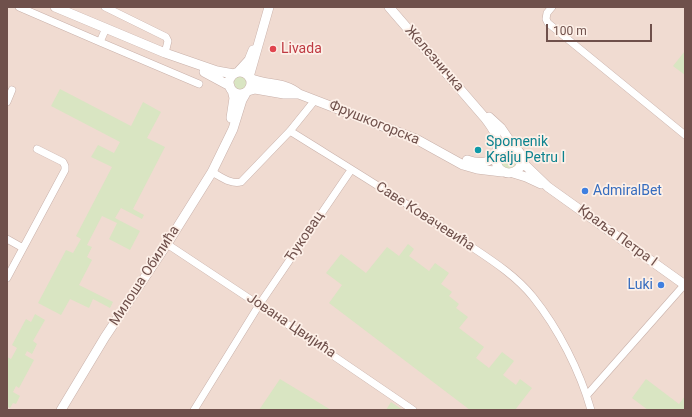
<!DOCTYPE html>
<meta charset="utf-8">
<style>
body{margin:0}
#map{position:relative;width:692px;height:417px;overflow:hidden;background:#faebe2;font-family:Roboto,sans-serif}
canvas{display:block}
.frame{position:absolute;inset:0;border:8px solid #6f504b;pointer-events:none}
.scale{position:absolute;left:546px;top:24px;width:106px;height:18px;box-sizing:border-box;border:2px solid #6f504b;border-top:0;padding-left:5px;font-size:12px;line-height:14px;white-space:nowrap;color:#6f504b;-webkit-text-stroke:3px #fdf0e8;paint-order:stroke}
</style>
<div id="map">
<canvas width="692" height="417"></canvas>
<div class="frame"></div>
<div class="scale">100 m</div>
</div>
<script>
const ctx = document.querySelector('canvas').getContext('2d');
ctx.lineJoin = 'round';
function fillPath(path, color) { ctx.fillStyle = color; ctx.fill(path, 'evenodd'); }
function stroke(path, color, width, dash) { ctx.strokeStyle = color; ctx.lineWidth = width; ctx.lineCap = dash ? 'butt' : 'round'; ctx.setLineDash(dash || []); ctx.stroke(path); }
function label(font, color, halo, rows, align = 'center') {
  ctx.font = font + ' Roboto,sans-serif'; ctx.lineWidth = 3.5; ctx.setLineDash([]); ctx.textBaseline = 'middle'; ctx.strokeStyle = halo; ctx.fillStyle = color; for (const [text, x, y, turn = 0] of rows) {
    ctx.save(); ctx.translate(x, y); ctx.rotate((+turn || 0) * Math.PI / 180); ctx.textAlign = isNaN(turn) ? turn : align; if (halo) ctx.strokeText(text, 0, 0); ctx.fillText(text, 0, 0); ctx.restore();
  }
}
fillPath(new Path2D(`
 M7,7H685V410H7Z`), '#f0dbd1');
fillPath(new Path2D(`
 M685,51V75L673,66Z
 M233 83a7 7 0 1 1 14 0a7 7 0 1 1-14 0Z
 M60,89L131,126L143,102L161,112L147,138L165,147L133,209L144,215L142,219L121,208L115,218L140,231L130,250L109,239L117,223L102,216L87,245L92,247L87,257L92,260L79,285L113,302L110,308L93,299L89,308L70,299L61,315L38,303L66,250L73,253L81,239L76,236L112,167L91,157L98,145L114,153L120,142L51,106Z
 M500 160a9 9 0 1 1 18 0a9 9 0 1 1-18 0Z
 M408,244L414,249L409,256L429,271L435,263L449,273L441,284L452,292L449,296L459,304L456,308L468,317L459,328L484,347L476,358L489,368L502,352L514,361L503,375L516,385L520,379L532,388L515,410H470L329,303L342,285L326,273L341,254L366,273L387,247L399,256Z
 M35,314L45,320L33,341L37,344L32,354L27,351L25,355L34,360L19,388L16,386L13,392L20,396L16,404L13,403L10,408L7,406V357L11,359L17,348L12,345L26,319L31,322Z
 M280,379L331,410H259Z
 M646,379L679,404L685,396V410H648L632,398Z
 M391,402L403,410H386Z`), '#d9e5c2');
const minor = new Path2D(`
 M19,7L100,42L199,84
 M105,7L166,37L168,41L165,53
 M552,7L547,13L546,19L548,23L685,135
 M100,42L106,28
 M7,102L12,90
 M290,131C346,166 402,200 457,237C483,255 513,272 533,297C558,328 580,371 591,410
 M212,172C220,176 231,185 241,182L290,131L315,100
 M7,239L23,248
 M167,244L259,305L413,410
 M7,278L65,170V166L63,162L37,149
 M587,395L685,284
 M194,410L259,305L351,170`);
const tertiary = new Path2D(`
 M55,7L165,53L217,71L234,74
 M389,7L485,118C495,131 498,136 497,152
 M229 83a11 11 0 1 1 22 0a11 11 0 1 1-22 0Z
 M204,72L230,86
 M238,72L249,60L253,50
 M249,77L269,7
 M250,78C266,86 284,81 299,94L416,139L463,165L477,169L502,172
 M248,91L255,89L284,94H299
 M489,117L501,128L514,147
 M231,118L234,98L232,90
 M496 160a13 13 0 1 1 26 0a13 13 0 1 1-26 0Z
 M467,160C478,164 487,164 496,156
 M522,162L548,187L685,285
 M513,173L526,177L541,184
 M61,410L105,337L167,244L212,172L233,129L242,100L246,93`);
stroke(minor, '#c9b1aa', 8);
stroke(tertiary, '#c9b1aa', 10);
stroke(minor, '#fff', 7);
stroke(tertiary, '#fff', 9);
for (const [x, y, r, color] of [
 [273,49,4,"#e0444e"],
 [478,150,4,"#0f9aa8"],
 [585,191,4,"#3f7fe0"],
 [661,285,4,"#3f7fe0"]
]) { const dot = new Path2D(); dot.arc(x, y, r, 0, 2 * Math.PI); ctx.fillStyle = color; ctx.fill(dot); stroke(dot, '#fdf0e8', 1.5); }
label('14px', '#be3a42', '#fdf0e8', [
 ["Livada",281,49]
], 'left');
label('14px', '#6f504b', '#fdf0e8', [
 ["Железничка",434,59,49],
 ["Фрушкогорска",374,123,22],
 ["Саве Ковачевића",425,217,33],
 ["Краља Петра I",617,236,36],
 ["Ћуковац",305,237,-56],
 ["Милоша Обилића",145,276,-57],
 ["Јована Цвијића",291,326,34]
]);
label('14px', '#0d838f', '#fdf0e8', [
 ["Spomenik",486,142],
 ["Kralju Petru I",486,158]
], 'left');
label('14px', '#366cbe', '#fdf0e8', [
 ["AdmiralBet",593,191],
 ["Luki",653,285,"right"]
], 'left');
</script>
